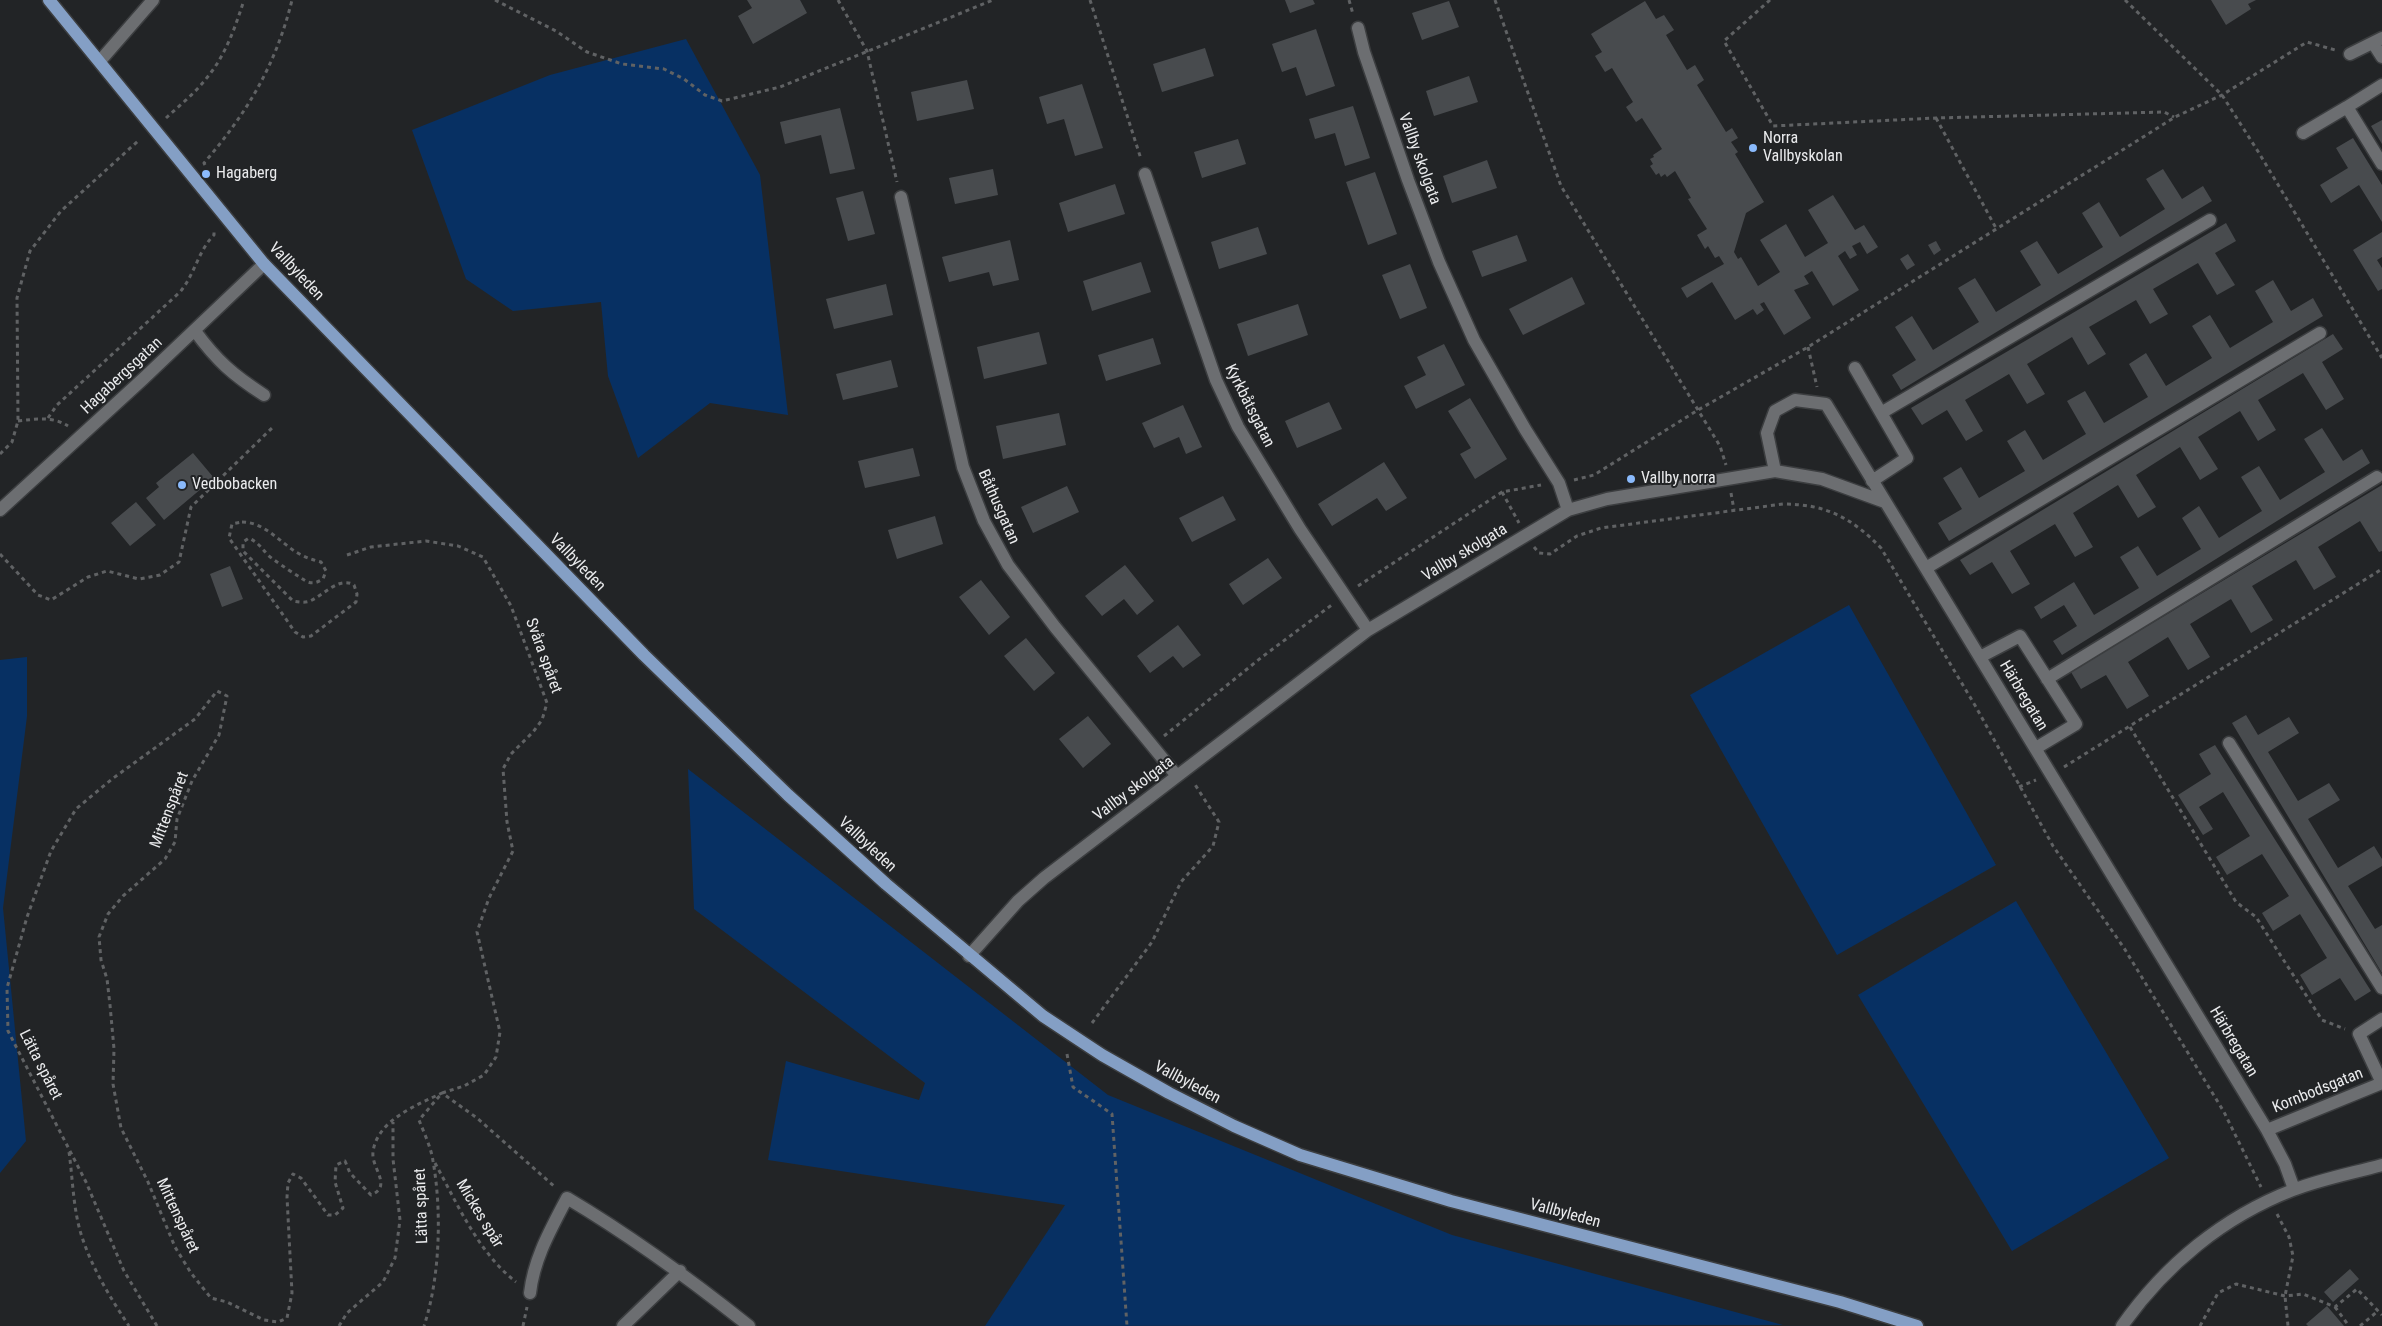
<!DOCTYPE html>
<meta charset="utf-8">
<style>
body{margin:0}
canvas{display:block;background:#222426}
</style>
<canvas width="2382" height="1326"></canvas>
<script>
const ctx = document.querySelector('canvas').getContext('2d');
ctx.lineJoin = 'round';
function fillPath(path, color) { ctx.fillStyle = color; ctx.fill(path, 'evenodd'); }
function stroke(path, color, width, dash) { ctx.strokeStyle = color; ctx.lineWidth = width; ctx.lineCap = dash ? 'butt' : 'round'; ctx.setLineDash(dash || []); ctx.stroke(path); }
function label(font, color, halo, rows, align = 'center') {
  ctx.font = font + ' "Roboto Condensed",sans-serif'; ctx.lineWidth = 4; ctx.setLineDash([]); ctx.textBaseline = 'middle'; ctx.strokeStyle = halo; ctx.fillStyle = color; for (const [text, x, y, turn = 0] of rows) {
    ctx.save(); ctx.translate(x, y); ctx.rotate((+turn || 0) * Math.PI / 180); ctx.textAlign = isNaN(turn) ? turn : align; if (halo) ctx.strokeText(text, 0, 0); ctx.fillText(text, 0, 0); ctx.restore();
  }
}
fillPath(new Path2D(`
 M686,39L760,175L788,415L710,403L638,458L608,376L601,302L513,311L466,279L412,130L550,75Z
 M1849,605L1996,865L1837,955L1690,695Z
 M27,657V716L3,908L26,1141L0,1173V660Z
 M688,769L1108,1095L1452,1235L1783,1325L985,1326L1065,1205L768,1160L786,1061L919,1100L925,1083L694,909Z
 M2016,901L2169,1158L2012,1251L1858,995Z`), '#073063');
fillPath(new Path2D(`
 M747,0H800L807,13L753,44L738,16L752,8Z
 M1285,0H1313L1315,4L1290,13Z
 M2211,0H2256L2248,4L2251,9L2226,25Z
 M1449,1L1459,27L1422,40L1412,13Z
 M1645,1L1656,19L1664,15L1674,30L1666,35L1687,70L1695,65L1704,80L1697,85L1726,132L1732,128L1738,138L1731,142L1738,152L1735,154L1764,202L1746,213L1734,252L1738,259L1741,257L1758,286L1780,272L1760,240L1786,224L1805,257L1828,243L1808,210L1833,195L1855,230L1864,225L1878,247L1867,254L1860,242L1852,246L1857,255L1850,259L1845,251L1838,256L1859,290L1833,306L1812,271L1804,276L1809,284L1794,290L1811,318L1784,335L1764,302L1760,304L1764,310L1757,315L1753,309L1735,320L1712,282L1687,298L1681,288L1724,264L1719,256L1715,258L1708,246L1705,249L1697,235L1707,229L1688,199L1691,198L1675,171L1667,177L1665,174L1661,177L1659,173L1656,175L1650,166L1653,164L1650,159L1654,157L1653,155L1662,149L1642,118L1636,122L1626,107L1633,102L1612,68L1605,72L1595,56L1602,52L1591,34Z
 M1316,29L1335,86L1306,96L1296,67L1282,72L1272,44Z
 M1205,48L1214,76L1162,92L1153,64Z
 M1469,76L1478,102L1434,116L1426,91Z
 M967,80L974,109L917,121L911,92Z
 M1082,84L1103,148L1075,156L1064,119L1047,124L1039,97Z
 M1353,106L1370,158L1345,166L1335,133L1315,139L1309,119Z
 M840,108L855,169L830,174L821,135L785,144L780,122Z
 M2382,120V144L2371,126Z
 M2353,138L2382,185V222L2359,185L2331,203L2320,185L2348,168L2336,148Z
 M1238,139L1246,164L1202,178L1194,152Z
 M1487,160L1497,188L1452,203L1443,176Z
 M993,169L998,195L955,204L949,178Z
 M2163,169L2182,199L2203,186L2212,201L1901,390L1892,375L1916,360L1895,327L1912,316L1933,350L1979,322L1958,288L1975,278L1996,312L2041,285L2020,251L2037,241L2058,274L2103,247L2082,213L2099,202L2120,237L2165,209L2146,179Z
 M1375,172L1397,234L1368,245L1346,182Z
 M1115,184L1125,214L1068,232L1059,203Z
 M863,191L875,234L848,241L836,198Z
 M2226,223L2236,241L2215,253L2235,285L2217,295L2198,263L2153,289L2168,314L2150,324L2136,300L2089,327L2106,354L2088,365L2072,337L2027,364L2045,394L2027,404L2009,374L1965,400L1983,431L1966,441L1947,410L1922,425L1911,408Z
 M1258,227L1267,254L1219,269L1211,242Z
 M2382,232V257L2377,260L2382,268V289L2378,291L2353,250Z
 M1517,235L1527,261L1482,277L1472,251Z
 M1010,240L1019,280L993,286L989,272L949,282L942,257Z
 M1936,241L1941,250L1934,255L1928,245Z
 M1908,254L1915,265L1907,270L1900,259Z
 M1141,262L1151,292L1092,311L1083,281Z
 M1410,264L1427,308L1400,319L1382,275Z
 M1572,277L1585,304L1523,335L1509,309Z
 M2273,280L2291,311L2313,298L2323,316L1949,541L1938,523L1962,509L1943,478L1961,467L1979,498L2025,471L2007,441L2025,430L2043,460L2086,434L2067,401L2085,391L2104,423L2148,397L2129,364L2146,353L2166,386L2212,358L2192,326L2210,315L2230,348L2273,322L2255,291Z
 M886,284L893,315L834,329L826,299Z
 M1298,304L1308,335L1248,356L1237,324Z
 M1039,332L1047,364L984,379L977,347Z
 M2333,334L2343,349L2322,362L2344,399L2326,410L2303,373L2258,400L2276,430L2258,441L2240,411L2198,437L2218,469L2200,480L2180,447L2136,475L2156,507L2138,518L2118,485L2073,513L2093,547L2075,557L2055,524L2010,551L2030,584L2012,594L1992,562L1970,575L1960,560Z
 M1153,338L1161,364L1106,381L1098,355Z
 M1444,344L1465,385L1416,409L1404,386L1426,375L1417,357Z
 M891,360L898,387L843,400L836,374Z
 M1470,398L1507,459L1475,479L1460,454L1471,448L1448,411Z
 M1329,402L1342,429L1297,448L1285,421Z
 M1183,405L1202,447L1186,454L1179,437L1154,448L1142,423Z
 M1059,413L1066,445L1003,459L996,426Z
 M2322,428L2343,461L2362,449L2370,463L2062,655L2053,641L2077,626L2064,605L2041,619L2034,607L2074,582L2094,615L2139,588L2120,557L2138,546L2157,576L2201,549L2182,518L2199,506L2219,538L2262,511L2241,477L2259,466L2280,500L2325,472L2304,439Z
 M913,448L920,476L865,488L858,461Z
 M193,453L214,478L164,520L146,498L159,487L156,483Z
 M1384,462L1407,498L1386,511L1377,498L1332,526L1318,504Z
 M2382,485V551L2379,552L2360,521L2318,547L2336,577L2314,590L2296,560L2252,586L2273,620L2251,633L2231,599L2190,624L2210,657L2188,670L2168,637L2128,662L2149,696L2127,709L2106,675L2081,689L2071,672Z
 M1067,486L1079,512L1033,533L1021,507Z
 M1223,496L1236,520L1192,542L1179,518Z
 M136,502L156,525L130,546L111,523Z
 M935,516L943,544L897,559L888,530Z
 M1268,558L1282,578L1243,605L1229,584Z
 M1125,565L1154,601L1137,615L1124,599L1102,616L1085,596Z
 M230,566L243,599L222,607L210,574Z
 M981,580L1010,617L989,635L959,597Z
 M1178,625L1201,655L1183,668L1173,656L1150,673L1137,656Z
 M1026,638L1055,673L1034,691L1004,656Z
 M2246,715L2258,735L2289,717L2299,733L2268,752L2298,801L2329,783L2340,800L2308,819L2338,868L2374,846L2382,859V866L2348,886L2375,929L2382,925V973L2232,723Z
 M1088,716L1111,744L1083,768L1059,739Z
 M2215,745L2371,991L2355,1001L2340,978L2312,995L2300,975L2327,958L2300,914L2273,931L2262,913L2289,896L2262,854L2227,875L2216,857L2250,836L2223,792L2199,807L2213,829L2203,835L2178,795L2211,774L2199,754Z
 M2350,1269L2359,1279L2333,1302L2324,1292Z
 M2327,1306L2344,1326H2308L2306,1324Z`), '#484b4e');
const minor = new Path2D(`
 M1358,28L1364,52L1408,180L1439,262L1474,340L1525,429L1559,483L1568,510
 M2373,43L2382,57
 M2350,54L2382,38
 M100,61L153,0
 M2382,85L2347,107L2382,164
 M2303,133L2347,107
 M1145,174L1216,380L1238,427L1300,529L1368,630
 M901,197L963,467L984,521L1008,565L1055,627L1177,776
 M195,331C217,361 233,375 264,395
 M1855,368L1881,413
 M1775,471L1767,433L1775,411L1795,400L1826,404L2267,1130L2285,1164L2294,1189
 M1872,481L1907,458L1881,413L2210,220
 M0,510L143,379L264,264
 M1926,568L2320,333
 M1980,657L2020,636L2076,724L2036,748
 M2047,679L2377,477
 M2229,743L2382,988
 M969,956L1018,901L1044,878L1368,630L1568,510L1607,499L1775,471L1822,479L1885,502
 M2267,1130L2382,1083L2359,1034L2382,1019
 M530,1293C534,1258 551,1229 567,1198C631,1236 690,1279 749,1326
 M623,1326L680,1271
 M2122,1326C2165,1265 2223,1217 2293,1190C2321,1179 2353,1173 2382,1165`);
const major = new Path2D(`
 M49,0L264,264L644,655L788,795L886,884L1043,1016L1102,1055L1169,1093L1234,1126L1300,1155L1451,1201L1840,1302L1917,1326`);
stroke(minor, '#3c3e40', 15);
stroke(major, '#3c3e40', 15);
stroke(new Path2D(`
 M495,0L556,31L587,52L622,64L664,69L684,79L705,95L722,101L780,87L993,0
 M838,0L867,51L897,182
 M1090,0L1141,159
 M1349,0L1353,14
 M1495,0L1561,186L1720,446L1726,465
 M1770,0L1724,41L1773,126L1936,118L2164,112L2174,117
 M2125,0L2222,95L2259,153L2382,358
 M166,118C179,106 194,94 205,80C225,57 235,28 244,0
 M1936,118L1997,230
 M205,165L204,163C247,113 276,65 292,0
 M1808,347L1817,387
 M48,418L57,405L180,292C195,274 198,251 214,235V229
 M18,421C37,419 52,416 68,426
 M0,454L12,442L18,421L17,298L30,251L61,211L138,141
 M1574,480L1594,475L1698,410L1808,347L2175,117L2222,95L2307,42L2335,50
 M1502,492L1519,523
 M1731,493L1734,510
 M242,522C261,522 274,536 289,547C299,555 309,559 321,562L326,571L323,579C318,582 314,584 308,582C303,580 272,559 269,556C261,548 259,543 249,538L243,542V551L293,601C299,602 305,603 310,601C324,595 339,576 354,585L357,594L356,602L311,636L303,637L295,632L229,538L232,524Z
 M1534,547L1539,553L1550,554L1577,536L1601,528L1783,504C1826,504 1852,518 1881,548L1976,707L2053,846L2124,948L2224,1112L2261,1187
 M0,554L38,595L51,600L88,577L107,571L139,579L160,575L179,562L191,507L273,427
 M347,555L371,547L426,541L458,546L483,557L511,606L547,703L542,720L533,732L511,754L503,769L507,822L513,851L489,898L477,932L500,1032L496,1057L484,1075L464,1086L442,1093L419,1120C424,1133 431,1147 433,1161C442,1211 440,1278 424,1326
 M1358,586L1502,492L1541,485
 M2130,727L2236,902L2256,917L2322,1020L2345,1029
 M1164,736L1262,657L1333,604
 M2064,767L2382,569
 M2019,787L2036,780
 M1092,1023L1152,942L1181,882L1213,846L1219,822L1194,783
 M1067,1054L1073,1087L1112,1114L1127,1326
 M69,1152C73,1180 73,1210 82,1237C92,1268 111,1299 129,1326
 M435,1163C458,1205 478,1252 516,1282
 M2277,1214L2289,1237L2293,1256L2285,1296L2288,1326
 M2335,1307L2349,1326
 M157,1326L124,1271L86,1182L8,1031L7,988L27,917L51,851L76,809L112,779L195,719L217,691L227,696L219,735L192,781L177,819L175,842L165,859L123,896L108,914L99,937L101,960L107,979L110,1005L114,1049L113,1084L121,1128L148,1182L175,1247L191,1273L211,1298L227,1302L264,1320L278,1322L287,1318L292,1293L287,1197L288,1183L293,1174L301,1178L328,1215H335L343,1208L335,1182L336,1165L345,1161L350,1173L371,1195C393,1186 371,1168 373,1152C377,1120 417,1105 442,1093L477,1118L555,1187
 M339,1326L347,1313L383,1282L395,1258L400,1220L393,1159V1122
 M523,1326L527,1307
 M2200,1326L2218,1293L2236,1284L2285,1296L2303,1294L2335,1307L2357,1289L2382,1315
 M2360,1326L2378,1311`), '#606264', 3, [4, 4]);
stroke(minor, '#6c6e71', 12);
stroke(major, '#849fc5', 12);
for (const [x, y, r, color] of [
 [1753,148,5,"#8abafc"],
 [206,174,5,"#8abafc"],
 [1631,479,5,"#8abafc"],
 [182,485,5,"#8abafc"]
]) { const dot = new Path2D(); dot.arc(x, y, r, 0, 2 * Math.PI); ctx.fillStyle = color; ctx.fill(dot); stroke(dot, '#222426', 2); }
label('16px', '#eaebed', '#222426', [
 ["Norra",1763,139],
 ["Vallbyskolan",1763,157],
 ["Hagaberg",216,174],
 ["Vallby norra",1641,479],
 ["Vedbobacken",192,485]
], 'left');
label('16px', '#eaebed', '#222426', [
 ["Vallby skolgata",1419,159,70],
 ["Vallbyleden",296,272,47],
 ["Hagabergsgatan",122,376,-43],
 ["Kyrkbåtsgatan",1249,406,63],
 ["Båthusgatan",998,507,66],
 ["Vallby skolgata",1465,553,-31],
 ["Vallbyleden",577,563,46],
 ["Svåra spåret",543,656,70],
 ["Härbregatan",2023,696,59],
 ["Vallby skolgata",1134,789,-37],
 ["Mittenspåret",170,810,-69],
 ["Vallbyleden",867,845,43],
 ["Härbregatan",2233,1042,59],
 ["Lätta spåret",40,1065,63],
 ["Vallbyleden",1187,1083,28],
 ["Kornbodsgatan",2318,1091,-22],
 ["Lätta spåret",422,1206,-92],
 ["Mickes spår",479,1214,59],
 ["Vallbyleden",1565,1214,15],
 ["Mittenspåret",177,1216,65]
]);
</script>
